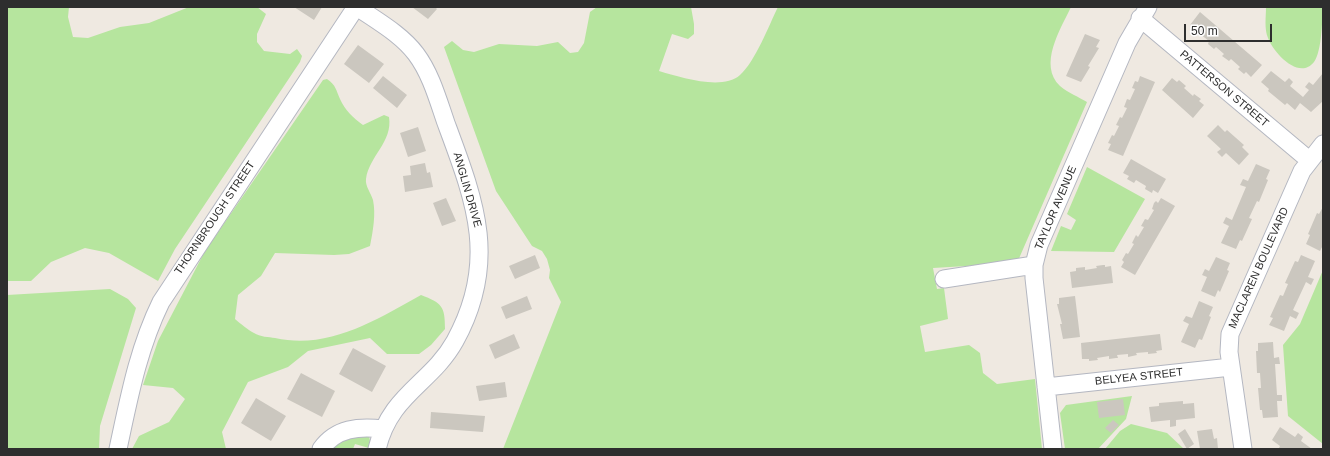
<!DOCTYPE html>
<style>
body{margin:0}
#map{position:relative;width:1330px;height:456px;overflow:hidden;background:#efe9e1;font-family:Arial,sans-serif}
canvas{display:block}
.frame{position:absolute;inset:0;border:8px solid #2e2e2e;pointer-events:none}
.scale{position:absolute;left:1184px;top:24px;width:88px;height:18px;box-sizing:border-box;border:2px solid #2e2e2e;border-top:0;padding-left:5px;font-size:12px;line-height:14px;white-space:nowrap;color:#2e2e2e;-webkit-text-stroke:3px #fff;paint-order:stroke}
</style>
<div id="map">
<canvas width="1330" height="456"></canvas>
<div class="frame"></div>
<div class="scale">50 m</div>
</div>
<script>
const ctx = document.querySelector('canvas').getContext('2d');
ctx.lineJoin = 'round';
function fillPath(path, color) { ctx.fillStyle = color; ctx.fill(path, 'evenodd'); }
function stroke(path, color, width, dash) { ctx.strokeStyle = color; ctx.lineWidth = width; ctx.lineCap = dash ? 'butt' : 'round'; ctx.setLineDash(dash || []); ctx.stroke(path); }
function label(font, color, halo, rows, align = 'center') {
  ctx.font = font + ' Arial,sans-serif'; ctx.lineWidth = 4; ctx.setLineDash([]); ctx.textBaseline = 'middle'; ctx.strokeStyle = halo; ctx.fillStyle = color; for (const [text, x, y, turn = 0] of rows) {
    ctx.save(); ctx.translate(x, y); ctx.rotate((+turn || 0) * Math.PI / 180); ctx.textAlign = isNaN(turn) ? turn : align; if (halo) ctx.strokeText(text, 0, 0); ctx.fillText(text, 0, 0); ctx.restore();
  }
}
fillPath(new Path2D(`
 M7,7H69L68,17L73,37L88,38L120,27L149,23L189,7H257L266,14L257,34V42L264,51L290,54L297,49L302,56L300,62L175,249L158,281L109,253L85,248L51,262L31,281H7Z
 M597,7H691L694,24V34L688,39L672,34L659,71C680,77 722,91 740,75C755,62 769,25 778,7H1071C1060,30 1038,65 1060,86C1068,93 1079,97 1087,102L1017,263L933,268L937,289L944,288L948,319L920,326L925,352L969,345L980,353L983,373L997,384L1035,379L1042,449H503L561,302L549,278L550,270L547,259L542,251L532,246L496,191L444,47L452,41L463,50L474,52L499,44L537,46L558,42L570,53L578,52L584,43L590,12Z
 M1266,7H1323C1322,20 1322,51 1314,62C1299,81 1273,52 1268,38C1264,29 1266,17 1266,7Z
 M327,79C336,85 336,90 340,99C345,110 353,118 363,125L384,115L389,117C393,142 369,156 366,179C365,186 371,193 373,200C376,214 373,231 370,246L349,254L334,255L275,253L261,276L238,295L235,319C241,324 248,330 254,333C260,337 269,337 275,338C329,350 376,320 421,295C442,303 445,306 445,329L431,345L419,354H387L370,338L308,351L288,367L248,382L222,432L226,449H132L139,436L169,422L185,399L173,388L143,385L158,341L205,251L323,80Z
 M1087,167L1145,199L1114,252L1051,251L1061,226L1071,230L1076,220L1067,214Z
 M1323,270V444L1288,416L1283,345L1300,324Z
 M110,289L128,299L136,308L100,426L99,449H7V295Z
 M1132,396L1126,419L1098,449H1065L1060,413L1066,405Z
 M1131,424L1167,433L1184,449H1105L1120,431Z
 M344,436H369L370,441L369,448L355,444L353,449H327Z`), '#b6e59e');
fillPath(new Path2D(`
 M294,7H322L314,20Z
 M412,7H435L437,9L428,19Z
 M1200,12L1262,65L1251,77L1246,72L1244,74L1238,69L1240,67L1231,59L1229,61L1222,56L1224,54L1216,47L1214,49L1208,44L1209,41L1200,34L1199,36L1192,30L1194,28L1190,25Z
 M1085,34L1100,40L1096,47L1099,48L1088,66L1090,67L1081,82L1066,76Z
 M358,45L384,64L369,83L344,64Z
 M1271,71L1285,82L1289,78L1293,82L1290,86L1303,97L1309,90L1305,87L1309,82L1313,85L1323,73V101L1311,112L1300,103L1295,110L1287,103L1285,105L1268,91L1269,89L1261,82Z
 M383,76L407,95L397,108L373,88Z
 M1140,76L1155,82L1123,156L1108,150L1111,144L1108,143L1112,135L1114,136L1119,126L1116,125L1120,117L1122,118L1127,108L1124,107L1127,99L1130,100L1135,89L1132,88L1135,81L1138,82Z
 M1172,78L1177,82L1179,80L1186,86L1184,88L1193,96L1194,94L1201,99L1199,101L1204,105L1193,118L1162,90Z
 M1218,125L1225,132L1227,130L1244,145L1242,147L1249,154L1239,165L1226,153L1222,157L1217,152L1221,149L1207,136Z
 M418,127L426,151L408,157L400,133Z
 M1131,159L1166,179L1158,193L1153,190L1152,193L1145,189L1146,186L1136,180L1134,183L1127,179L1129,176L1123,173Z
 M425,163L427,173L430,172L433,187L405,192L403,176L411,175L410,166Z
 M1256,164L1270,170L1266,179L1268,180L1259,202L1257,201L1249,218L1252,219L1242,241L1240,240L1236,249L1221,243L1229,226L1223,223L1226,217L1232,220L1246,187L1240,185L1243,179L1248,181Z
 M446,198L456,221L442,226L433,203Z
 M1161,198L1175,206L1135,275L1121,267L1124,262L1122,260L1126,253L1128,254L1134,244L1132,243L1136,235L1138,237L1144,227L1141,226L1145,219L1148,220L1154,210L1152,209L1154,203L1156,201L1158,203Z
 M1323,207V245L1320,251L1306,244L1310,235L1308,234L1317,213L1319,214Z
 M535,255L540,268L515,279L509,266Z
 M1301,255L1315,261L1308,277L1314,279L1311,285L1306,282L1293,310L1299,313L1296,319L1290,316L1284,331L1269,325L1273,318L1270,317L1280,295L1283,296L1288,284L1285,283L1295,261L1298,262Z
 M1216,257L1230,263L1227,270L1229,271L1220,292L1218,290L1215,297L1201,291L1207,277L1202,275L1205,269L1209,271Z
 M1103,265H1105V267L1111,266L1113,283L1072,288L1070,272L1076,271V268L1085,267V270L1097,268L1096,266Z
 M527,296L532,309L506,319L501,307Z
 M1075,296L1080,337L1063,339L1060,324H1062L1057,304H1059V298Z
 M1199,301L1213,307L1209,316L1211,317L1204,335L1202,340L1199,339L1195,348L1181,342L1189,324L1183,321L1186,316L1192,318Z
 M514,334L520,348L495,359L489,345Z
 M1160,334L1162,350L1156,351L1157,353L1148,354V352L1136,353L1137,355L1128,357V354L1117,355L1118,358H1116L1109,359V356L1097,358L1098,360L1089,361V359H1082L1081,343Z
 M1273,342L1274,358L1279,357L1280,364H1275L1277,395H1282V401H1277L1278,417L1263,418L1262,410H1260L1258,388H1261L1260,373H1257L1256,351H1258V343Z
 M353,348L386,366L372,392L339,374Z
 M301,373L335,391L322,417L287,399Z
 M505,382L507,397L479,401L476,386Z
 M256,398L286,416L271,441L241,423Z
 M1123,399L1125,415L1099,418L1097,402Z
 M1183,401V404L1194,403L1195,418L1176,420V426L1170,427V420L1151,422L1149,407L1159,406V403Z
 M431,412L485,416L483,432L430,428Z
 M1113,420L1119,425L1111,433L1105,428Z
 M1280,427L1295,437L1298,433L1303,437L1301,441L1312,449L1279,448L1280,446L1272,440Z
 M1185,429L1194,444L1187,449L1178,434Z
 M1212,429L1214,439L1217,438L1218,449H1200L1197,431Z`), '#cbc7bf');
const minor = new Path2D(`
 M357,7C377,21 401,34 416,54C431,74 438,100 446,123C475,201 499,261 455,341C431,384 390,394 377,449
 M1140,18L1309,160
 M944,279L1034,265
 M1046,387L1231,367
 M118,449C129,398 138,349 161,302L356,7
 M321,449C336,428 359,426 383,429
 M1053,449L1034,278V265L1039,245L1127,43L1148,7
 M1243,449L1229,352L1230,334L1302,171L1323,144`);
stroke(minor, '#b4b7c1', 19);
stroke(minor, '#fff', 17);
label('11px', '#2e2e2e', '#fff', [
 ["PATTERSON STREET",1224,89,40],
 ["ANGLIN DRIVE",467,190,74],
 ["TAYLOR AVENUE",1056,208,-67],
 ["THORNBROUGH STREET",215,218,-56],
 ["MACLAREN BOULEVARD",1259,268,-66],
 ["BELYEA STREET",1139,377,-6]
]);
</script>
